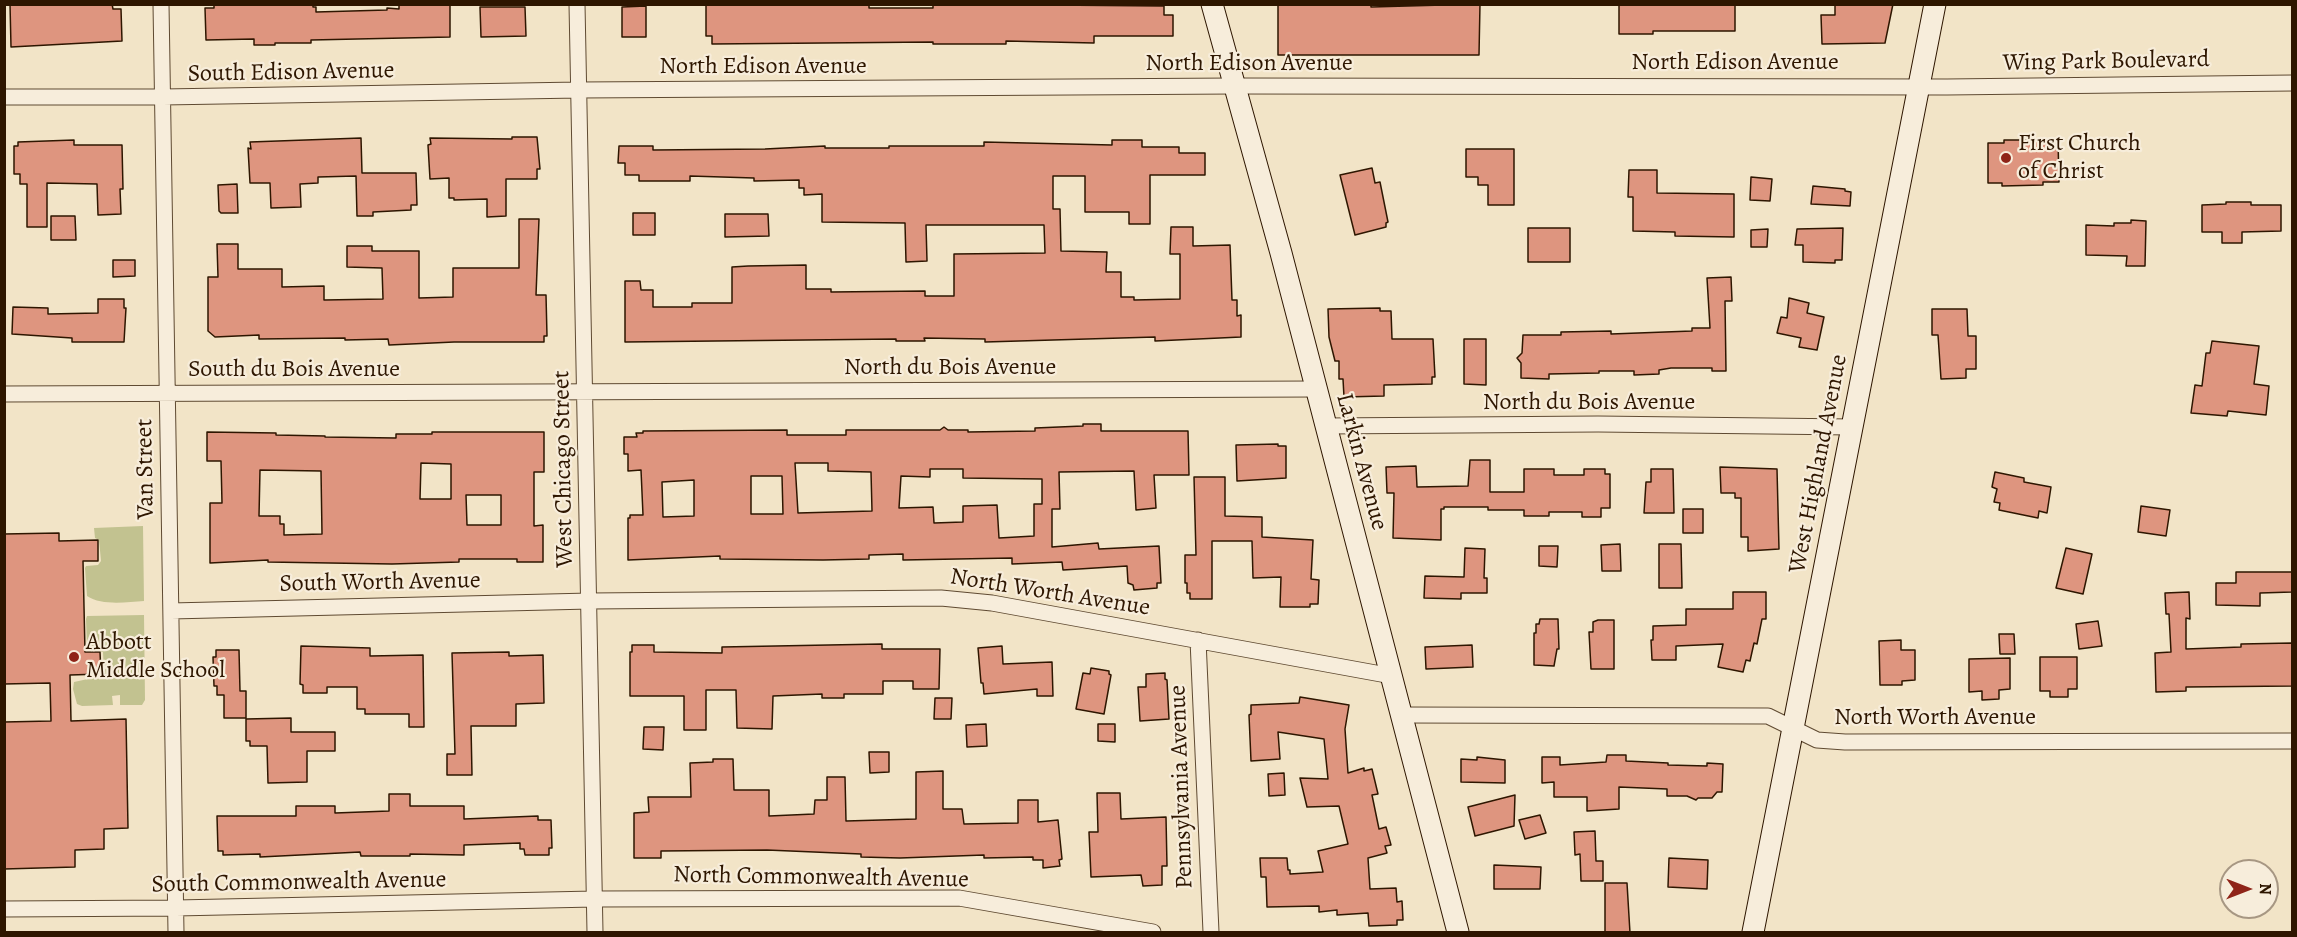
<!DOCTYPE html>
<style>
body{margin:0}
#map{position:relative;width:2297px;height:937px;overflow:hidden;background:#f2e4c7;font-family:Alegreya,serif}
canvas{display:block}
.frame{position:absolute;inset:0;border:6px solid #2e1600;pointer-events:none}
.north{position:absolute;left:2219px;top:859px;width:60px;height:60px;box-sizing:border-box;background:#f7eddb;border:2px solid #a79783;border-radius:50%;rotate:90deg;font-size:16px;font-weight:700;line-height:24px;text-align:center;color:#2e1600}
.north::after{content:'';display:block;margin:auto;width:21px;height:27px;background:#8f2418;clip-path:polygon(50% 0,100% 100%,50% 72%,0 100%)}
</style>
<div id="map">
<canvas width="2297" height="937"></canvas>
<div class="frame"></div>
<div class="north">N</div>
</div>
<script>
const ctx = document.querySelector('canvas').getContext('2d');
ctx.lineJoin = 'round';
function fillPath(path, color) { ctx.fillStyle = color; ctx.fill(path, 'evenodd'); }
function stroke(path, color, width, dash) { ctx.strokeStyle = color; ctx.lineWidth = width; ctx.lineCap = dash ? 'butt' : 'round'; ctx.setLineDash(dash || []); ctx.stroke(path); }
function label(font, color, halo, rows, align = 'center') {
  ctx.font = font + ' Alegreya,serif'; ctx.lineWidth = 4.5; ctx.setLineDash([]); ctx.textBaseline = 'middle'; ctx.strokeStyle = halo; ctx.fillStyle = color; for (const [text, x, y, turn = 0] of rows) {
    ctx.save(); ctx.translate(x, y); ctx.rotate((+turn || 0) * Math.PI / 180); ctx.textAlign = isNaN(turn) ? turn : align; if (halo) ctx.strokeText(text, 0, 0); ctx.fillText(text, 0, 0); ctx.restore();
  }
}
fillPath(new Path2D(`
 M143,526L144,601C127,602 102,606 87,596L85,568L86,566L98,565L101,561L99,540L95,538L94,528Z
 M144,615L145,700L142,705H120V695L112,696L113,705L82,706L77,704L73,689L74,682L102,676L104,672L103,652L87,647L86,619L87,616Z`), '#c2c290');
const building = new Path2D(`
 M10,4H112L113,9H121L122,41L11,47Z
 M214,4H313V7H316V12L387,10V8L399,9V4H450V37L311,40V43H275V45H254V39L206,40L205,8H214Z
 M706,4H869V8H933V4L1164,6V15H1173V36H1094V43L1006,41V44H933V42L712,44V36H706Z
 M1278,4H1371V7L1480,4L1479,55H1278Z
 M1619,4H1735V31H1653V34H1619Z
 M1835,4H1893L1885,43L1822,44L1821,15H1835Z
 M646,6V37H622V7Z
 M480,7H525L526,36L481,37Z
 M512,137H537L540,169H537V179H506V216L487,217V199L454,200V198H449V178L430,179L428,145L431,144L430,138L512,139Z
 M361,138L362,173H416L417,205H411V210L373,212V216H357L356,176L318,177V183L300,184L301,207L271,208L270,183H250L248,148L251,149L250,142Z
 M74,140V145H122L123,189H120L121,214L98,215L97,184L47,183V227H27V184H20V174H14V146H18V142Z
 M1112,140H1142V147H1179V153H1205V175H1150V224H1129V212H1085V176H1053V209H1060L1061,251L1107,252L1106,272H1121V297H1134V300L1180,299V254H1170L1171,227H1193V246L1230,245L1232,300H1237V316L1241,315V337L1155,341V337L985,342V339L924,338L925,341H896V339L625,342V281H640L641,290H653V307H692V303H732V267L748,266L806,265V289H831V292L925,291V296H954V254L1045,253L1044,225H926L927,261L906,262L905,223L822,222V194L804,195V188H799V180L754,181V178L690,176V181H639V175H625V163H618L619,146H653V150L765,149L825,146V148H889V146H984V142L1112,145Z
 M2004,140H2058L2059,182H2043V185L2002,186V183H1988V143H2004Z
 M1466,149H1514V205H1488V185H1478V177H1466Z
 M1372,168L1375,183L1380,182L1388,222L1386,223V227L1355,235L1340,175Z
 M1629,170H1657V193L1734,194V237L1675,236V232L1633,231V197H1628Z
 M1751,177L1772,179L1770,201L1750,200Z
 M237,184L238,213H221L219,211L218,185Z
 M1813,186L1845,189V191L1851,192L1850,206L1811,204Z
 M2226,202H2251V205H2281V231L2242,232V243H2222V232H2202V205L2226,204Z
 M633,213H655V235H633Z
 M725,214H768L769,236L725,237Z
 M51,216H75L76,240H51Z
 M519,219H539L536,295H546L547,336H544V342H454L389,345L388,339L345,340V338L259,339V335L215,337L208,331V277H218L217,244H238V269H282V287L324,286V300L383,299L382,268L347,267V246H372V251H419V298L453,297V268H519Z
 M2131,220L2146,221L2145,266H2126L2127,256L2086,255V225L2114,226V223H2131Z
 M1528,228H1570V262H1528Z
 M1843,228L1842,260H1835V263L1803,262V245H1795L1797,229Z
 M1768,229L1767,247H1751V230Z
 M113,260H135V276L113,277Z
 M1731,277L1732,301H1725L1726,371H1712V368H1671L1659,370V374L1634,375V371H1599V373L1549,374V379L1521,378V363L1517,358L1522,353L1523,335H1561V332L1611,331V334L1692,331V328H1710L1707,278Z
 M1789,298L1809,303L1807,313L1824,317L1817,350L1799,347L1801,338L1777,333L1781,317L1787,318Z
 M98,299H124V308H126L124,342H72V338L12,334L13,307L48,308V314L98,313Z
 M1380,308V311H1391L1392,339H1433L1435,377H1432V384L1384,385V396L1344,397L1343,379H1339V361H1335L1329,337L1328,309Z
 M1932,309H1967L1968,336H1976V369H1966V378L1941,379L1938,335H1932Z
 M1464,339H1486V385L1464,384Z
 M2212,341L2259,346L2254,384L2269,386L2266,415L2228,411L2227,416L2191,413L2195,385L2202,386L2206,353H2210Z
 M1083,424H1101V431H1188L1189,475H1154L1156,508L1136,510L1134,471L1059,472L1060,509H1052V547L1098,543L1099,549L1159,546L1161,583H1157V588L1134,590L1133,585L1128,583L1127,566L1063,570L1062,562L1012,564V558L903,560V554L869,555V559L823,560L720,559V556L628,560V518H630V515H643L641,470L628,471V454H624V437H637L636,433H643V431L787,430V435H846V430H940L944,427L948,430H968V432L1035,431V428L1083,426ZM795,463H828V471L871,472L872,511L798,513ZM930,469H963V478L1042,479V504H1034V536L999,538L997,505L963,506V522L934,523L933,507L899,508L901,476L930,477ZM751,476H782L783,514H751ZM694,480V516L663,517L662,482Z
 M207,432L276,433V435L325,436V437L396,438V434H432V432H544V472H534V526L543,525V562H517V559H459V562L392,564L268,562V560L210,563V503H222L221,461H207ZM421,463L451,464V499H420ZM260,470L321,471L322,534L284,535V524H280V516H259ZM466,495H501V525H467Z
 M1278,444V446H1286V478L1237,481L1236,445Z
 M1470,460H1490V492H1524V469H1554V475H1584V469H1605V474H1610V508H1601V517H1582V512H1549V516H1524V510H1488V507H1444V509H1441V540L1393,538L1394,493H1387L1386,467L1416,466L1417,487L1468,486Z
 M1720,467L1777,469L1779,549L1748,551V537H1741V498H1735V493H1721Z
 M1651,469H1673L1674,513H1644L1646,482H1651Z
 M1995,472L2024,478V482L2051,487L2047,513L2039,511L2038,518L1999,510L2000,503L1994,502L1997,489L1992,487Z
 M1194,477H1225V516L1262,517V537L1313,540L1311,579L1319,580L1318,604H1310V607H1280L1281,577L1253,578L1252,541H1212V599H1190V593H1187V583H1185V555H1196Z
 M2141,506L2170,510L2166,536L2138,532Z
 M1683,509H1703V533H1683Z
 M59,533V541L98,540V561H83L85,652H100L101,674L70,675L71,721L126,719L128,828L104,829V849L75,850V867L4,869V722L51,721L50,683L4,684V534Z
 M1620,544L1621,571H1602L1601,545Z
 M1659,544H1681L1682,588H1659Z
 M1539,546H1558L1557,567L1539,566Z
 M1465,548L1485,549L1484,578H1487V593H1461V599L1424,598L1425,576L1464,577Z
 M2066,548L2092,554L2083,594L2056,588Z
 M2236,572H2292V592L2260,593V606L2216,605V583H2236Z
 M1733,592H1766V619H1762L1757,644L1754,643L1750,661L1746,660L1743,672L1718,667L1723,644L1676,646V660H1652L1651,640H1653V626L1686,625V609H1733Z
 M2189,592L2190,619L2186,618V649L2241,647V644L2292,643V686L2186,687V691L2156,692L2155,653L2171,652L2169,614H2166L2165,593Z
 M1540,619H1558L1559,649H1557L1554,666L1534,665V633H1536V624H1539Z
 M1598,620H1614V669H1591L1589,632H1593V622Z
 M2098,621L2102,646L2079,649L2076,624Z
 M1999,634H2014L2015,654H2000Z
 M1901,640V650H1915V680L1902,681V685H1880L1879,641Z
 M882,644V649H940L939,689H913V681H883V694H844V698H822V694L773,696L772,729L737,728L736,690H706V730H684V696H630V652H632V645H654V652L722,653V647Z
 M1472,645L1473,667L1426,669L1425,647Z
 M301,646L370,648V656L423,655L424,727H409V714H365V709H357V687H327V693H303V685L300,684Z
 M1002,646L1003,664L1052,662L1053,696H1037V689L984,694L983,683H981L978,648Z
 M216,650H239L240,691H246V718H224V695H217V686H214L213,657H216Z
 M509,652V656L543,655L544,703L516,704V726H471L472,775H447V754H455L452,653Z
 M2040,657H2077V689H2068V697H2050V691H2040Z
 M2010,658V689L1999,690V699L1982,700V691L1969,692V659Z
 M1091,668L1109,671V674L1111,675L1104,714L1076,709L1083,673L1090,674Z
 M1165,673V679L1167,680L1169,719L1140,721L1138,687H1146V674Z
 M1300,697L1349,705L1345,729L1348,773L1364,768V771L1372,769L1378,794L1372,795L1379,829L1386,827L1391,845L1385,846L1387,853L1368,858L1370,889L1396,888L1397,902L1402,901L1403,920H1397V925L1369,926L1368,913L1337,915V910L1319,912V906L1267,907L1266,877H1261L1260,858H1287L1288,870H1290V874L1323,872L1318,851L1348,844L1339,806L1307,807L1300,778L1328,779L1324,739L1278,732L1280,759L1251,761L1249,715L1251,714V705L1299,703Z
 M935,698H952L951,719H934Z
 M291,718V732H335V751H307V782L268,783L267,746H250V741H246V719Z
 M986,724L987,746L967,747L966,725Z
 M1098,724H1115V742L1098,741Z
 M644,727H664L663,750L643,749Z
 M869,752H889V772L870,773Z
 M1607,755H1626V761L1668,763V765L1707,766V763L1723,764L1722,792H1717L1712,798H1698L1696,800L1687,796H1667V789L1619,787V809L1587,811V797H1554V782L1542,783V757H1560V765L1606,762Z
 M1477,757L1505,760V783L1461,782V759L1477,760Z
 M713,759H733L734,790H769V816L814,814L815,800H827V777H845L846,821L916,819V772L943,771V809H962L964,824L1018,823V800H1038V822L1058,820L1062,859L1059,860L1060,866L1043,868V860H1033V857L984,858V855L900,858L861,857V854L767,850L661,851V858H634V813L649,812L648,797H691L690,763L713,762Z
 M1284,773L1285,795L1269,796L1268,774Z
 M1097,793H1120L1121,819L1166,817L1167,866H1162V885L1143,886L1141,875L1091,877L1089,832H1098Z
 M389,794H410V806H464V819L538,816V820H551L552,848H549V855H525L524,849H520V843L464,845V855L410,854V856H361L360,852L260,857V854L223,855V851H218L217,816H296V806H335V813L389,811Z
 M1515,795L1514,826L1475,836L1468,807Z
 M1540,815L1546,833L1525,839L1519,820Z
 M1595,831L1596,861H1603V881H1581L1580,854L1575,855L1574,832Z
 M1669,858L1708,860L1707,889L1668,887Z
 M1494,865L1541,867L1540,889H1494Z
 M1605,883H1627L1630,933H1605Z`);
fillPath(building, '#de957f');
stroke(building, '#2e1600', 1.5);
const street = new Path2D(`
 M161,4L176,932
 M577,4L595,932
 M4,97H163L579,90L1235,86L1947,87L2292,83
 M4,394L1316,389
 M1325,426L1598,424L1852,427
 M171,611L590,601L941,598L992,603L1392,676
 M1198,640L1211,932
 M1403,715L1768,716L1817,740L1845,742L2292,741
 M4,909L176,908L594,899L959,898L1153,932`);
const secondary = new Path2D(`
 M1212,4L1281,253L1458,932
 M1753,932L1935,4`);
stroke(street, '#5f4a32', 17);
stroke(secondary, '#2e1600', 23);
stroke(street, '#f7eddb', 15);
stroke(secondary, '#f7eddb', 21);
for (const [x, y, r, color] of [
 [2006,158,6,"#8f2418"],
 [74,657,6,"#8f2418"]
]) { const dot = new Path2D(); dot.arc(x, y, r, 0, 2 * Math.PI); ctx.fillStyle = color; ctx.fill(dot); stroke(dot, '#f7eddb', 2); }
label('24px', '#2e1600', '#f7eddb', [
 ["Wing Park Boulevard",2106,62,-1],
 ["North Edison Avenue",1735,63],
 ["North Edison Avenue",1249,64],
 ["North Edison Avenue",763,67],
 ["South Edison Avenue",291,73,-1],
 ["North du Bois Avenue",950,368],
 ["South du Bois Avenue",294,370],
 ["North du Bois Avenue",1589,403],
 ["Larkin Avenue",1361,462,75],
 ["West Highland Avenue",1819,464,-79],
 ["Van Street",146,469,-91],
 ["West Chicago Street",564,469,-91],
 ["South Worth Avenue",380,583,-1],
 ["North Worth Avenue",1050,593,9],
 ["North Worth Avenue",1935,718],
 ["Pennsylvania Avenue",1182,787,-92],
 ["North Commonwealth Avenue",821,878,1],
 ["South Commonwealth Avenue",299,883,-1]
]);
label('24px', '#2e1600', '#f7eddb', [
 ["First Church",2018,144],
 ["of Christ",2018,172],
 ["Abbott",86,643],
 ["Middle School",86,671]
], 'left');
</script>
